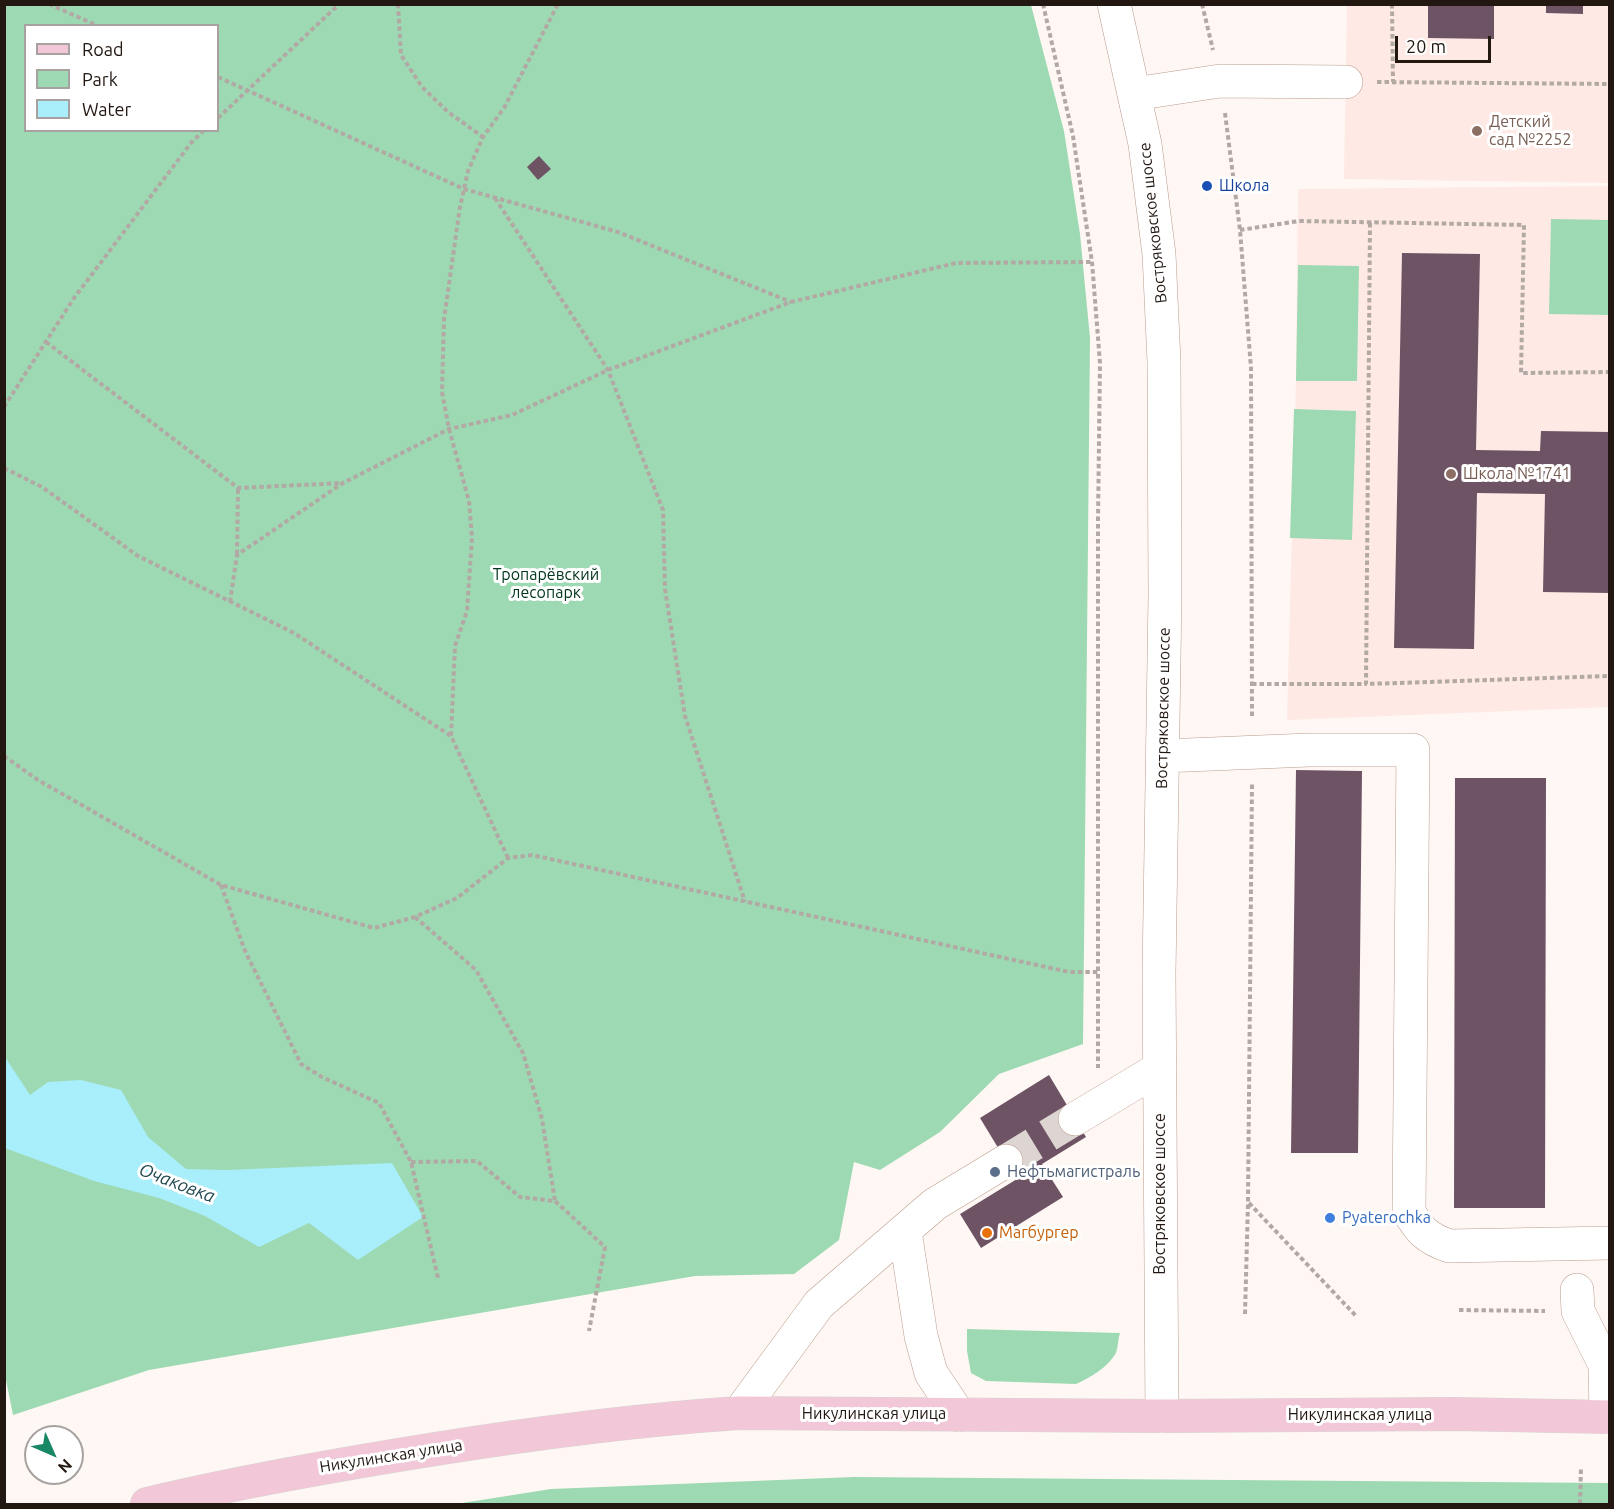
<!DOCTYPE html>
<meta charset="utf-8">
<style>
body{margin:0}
#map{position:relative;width:1614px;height:1509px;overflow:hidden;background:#fef7f3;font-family:Ubuntu,sans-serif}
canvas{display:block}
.frame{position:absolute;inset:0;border:6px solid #221711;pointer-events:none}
.legend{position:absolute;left:24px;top:24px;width:195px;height:108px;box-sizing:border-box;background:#fff;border:2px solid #a7a2a0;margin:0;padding:8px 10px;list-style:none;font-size:18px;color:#221711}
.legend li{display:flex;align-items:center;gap:12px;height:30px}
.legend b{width:30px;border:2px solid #a7a2a0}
.north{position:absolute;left:24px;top:1425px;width:60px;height:60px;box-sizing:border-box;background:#fff;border:2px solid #a7a2a0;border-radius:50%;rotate:135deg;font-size:16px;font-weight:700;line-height:24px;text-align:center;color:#221711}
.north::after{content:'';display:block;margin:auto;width:21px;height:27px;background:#188765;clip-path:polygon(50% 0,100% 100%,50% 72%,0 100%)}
.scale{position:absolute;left:1395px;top:36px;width:96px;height:27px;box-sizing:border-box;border:3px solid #221711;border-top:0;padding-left:8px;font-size:18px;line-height:21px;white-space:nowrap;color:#221711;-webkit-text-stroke:4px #fff;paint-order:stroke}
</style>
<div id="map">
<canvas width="1614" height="1509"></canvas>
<div class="frame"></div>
<ul class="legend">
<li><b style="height:8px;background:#f2c7d7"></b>Road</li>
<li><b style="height:16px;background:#9dd9b2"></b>Park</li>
<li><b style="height:16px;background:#a8eefb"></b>Water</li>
</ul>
<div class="north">N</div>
<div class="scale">20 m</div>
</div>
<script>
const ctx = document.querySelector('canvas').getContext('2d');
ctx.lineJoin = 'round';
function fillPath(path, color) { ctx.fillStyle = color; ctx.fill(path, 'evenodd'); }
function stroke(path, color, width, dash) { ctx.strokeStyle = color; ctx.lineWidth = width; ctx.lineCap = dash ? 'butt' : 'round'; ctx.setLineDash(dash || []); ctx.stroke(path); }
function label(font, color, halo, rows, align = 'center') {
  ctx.font = font + ' Ubuntu,sans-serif'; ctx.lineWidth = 6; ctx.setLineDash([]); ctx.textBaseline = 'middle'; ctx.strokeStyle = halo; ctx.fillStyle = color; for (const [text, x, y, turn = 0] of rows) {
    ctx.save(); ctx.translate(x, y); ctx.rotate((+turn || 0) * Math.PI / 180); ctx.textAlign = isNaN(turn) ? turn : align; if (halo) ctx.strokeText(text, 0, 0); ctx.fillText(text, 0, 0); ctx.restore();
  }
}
fillPath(new Path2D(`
 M1347,5H1609V183L1344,179Z
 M1609,186V707L1287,720L1296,381L1298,189Z`), '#fee9e5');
fillPath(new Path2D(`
 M4,5H1031L1064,131L1080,234L1090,338L1083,1044L999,1074L940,1132L880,1170L854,1162L839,1240L794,1274L695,1276L149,1370L13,1415L4,1370ZM26,26H218V130H26Z
 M1551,219L1609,220V315L1549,314Z
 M1298,265L1359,266L1357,381H1296Z
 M1294,409L1356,411L1352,540L1290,538Z
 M967,1329L1120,1333C1118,1339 1118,1347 1116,1353C1108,1367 1090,1378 1076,1384L986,1381L971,1373L967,1351Z
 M854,1477L1609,1483L1610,1504H456L551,1489Z`), '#9dd9b2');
fillPath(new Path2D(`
 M5,1057L30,1095L48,1082L81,1080L121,1090L148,1137L186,1169L227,1170L392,1163L423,1217L358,1260L309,1223L259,1247L205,1216L159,1198L94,1181L5,1148Z`), '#a8eefb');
fillPath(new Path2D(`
 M1428,4H1494V39L1428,38Z
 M1546,4H1583V14L1546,13Z
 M539,156L551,169L538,180L527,167Z
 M1402,253L1480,254L1476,450L1540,451L1541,431L1610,432V593L1543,592L1545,494L1477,493L1474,649L1394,648Z
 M1296,770L1362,771L1358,1153H1291Z
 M1455,778H1546L1545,1208H1454Z
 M1049,1075L1086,1137L1042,1164L1063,1197L981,1248L960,1214L1017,1179L980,1118Z`), '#6e5364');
stroke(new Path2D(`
 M1006,1161L1075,1119`), '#ddd5d1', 33, [33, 16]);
const minor = new Path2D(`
 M1114,4L1145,144L1159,254L1164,362L1165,595L1159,973L1162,1416
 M1134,94L1220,81L1346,82
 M1163,756L1309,750H1413L1409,1212C1420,1231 1427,1238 1449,1246L1610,1243
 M1075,1119L1160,1068
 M905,1231L921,1336L931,1373L959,1415
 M1577,1290L1578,1311L1605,1365L1606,1417
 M739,1413L819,1304L935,1204L1006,1161`);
const major = new Path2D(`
 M147,1504C238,1482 330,1466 423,1451C528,1434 634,1420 739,1413L1162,1416L1454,1414L1610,1417`);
stroke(minor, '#bb9c8c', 34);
stroke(major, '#d7d5d4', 34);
stroke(new Path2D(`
 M49,4L98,26
 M398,4L401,55L422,87L448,112L483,137
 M1043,4L1073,136L1092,262L1100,363L1098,520V1068
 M1202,4L1213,50
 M1392,4L1393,82
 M218,77L464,189L618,232L791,302
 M1377,82L1610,84
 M1225,113L1240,230L1251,368L1252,719
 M218,118L336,7V4
 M495,198L608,370L663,510L665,589L685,716L745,902
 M1370,223L1366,684L1610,676
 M1240,230L1299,221L1524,225L1521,373L1610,372
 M46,342L238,488L343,483
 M4,407L74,298L191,143L204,130
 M4,468L42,487L138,556L294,633L451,736
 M237,554L238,488
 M230,602L237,555L343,483L449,429L512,415L608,370L791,302L956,263L1092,262
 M1252,684H1366
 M4,756L38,780L221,885L374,928L415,917L457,898L508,858L532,855L1069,972H1098
 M508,858L451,736L455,646L467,611L472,538L469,501L449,429L442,392L444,319L460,207L468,171L483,137L504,108L558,4
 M221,885L245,951L301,1064L322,1077L379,1103L411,1162L438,1278
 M415,917L476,970L523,1053L542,1119L555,1201
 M411,1162L477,1161L520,1197L555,1201L605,1247L589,1331
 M1249,1203L1356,1316
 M1459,1310L1545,1311
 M1245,1314L1248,1203L1252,784
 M1580,1504L1581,1467`), '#b2a9a5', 4, [4.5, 3]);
stroke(minor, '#fff', 33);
stroke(major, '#f2c7d7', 33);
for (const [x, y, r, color] of [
 [1477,131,6,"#8d6e63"],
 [1207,186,6,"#1a4fb4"],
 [1451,474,6,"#8d6e63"],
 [995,1172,6,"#5c6f8a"],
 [1330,1218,6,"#3f7fe0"],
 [987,1233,6,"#e8710a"]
]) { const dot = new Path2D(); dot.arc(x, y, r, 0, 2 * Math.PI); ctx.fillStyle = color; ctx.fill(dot); stroke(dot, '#fff', 2); }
label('16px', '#785e54', '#fff', [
 ["Детский",1489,122],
 ["сад №2252",1489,140],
 ["Школа №1741",1463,474]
], 'left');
label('16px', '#164399', '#fff', [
 ["Школа",1219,186]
], 'left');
label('16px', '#221711', '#fff', [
 ["Востряковское шоссе",1153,223,-96],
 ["Востряковское шоссе",1163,708,-89],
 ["Востряковское шоссе",1160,1194,-90],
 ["Никулинская улица",874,1414],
 ["Никулинская улица",1360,1415],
 ["Никулинская улица",391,1456,-9]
]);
label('16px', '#00341b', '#fff', [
 ["Тропарёвский",546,575],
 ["лесопарк",546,593]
]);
label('16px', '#4e5e75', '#fff', [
 ["Нефтьмагистраль",1007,1172]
], 'left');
label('16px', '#366cbe', '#fff', [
 ["Pyaterochka",1342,1218]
], 'left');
label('16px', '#c56008', '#fff', [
 ["Магбургер",999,1233]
], 'left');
label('italic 18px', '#204950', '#fff', [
 ["Очаковка",177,1183,21]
]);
</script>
